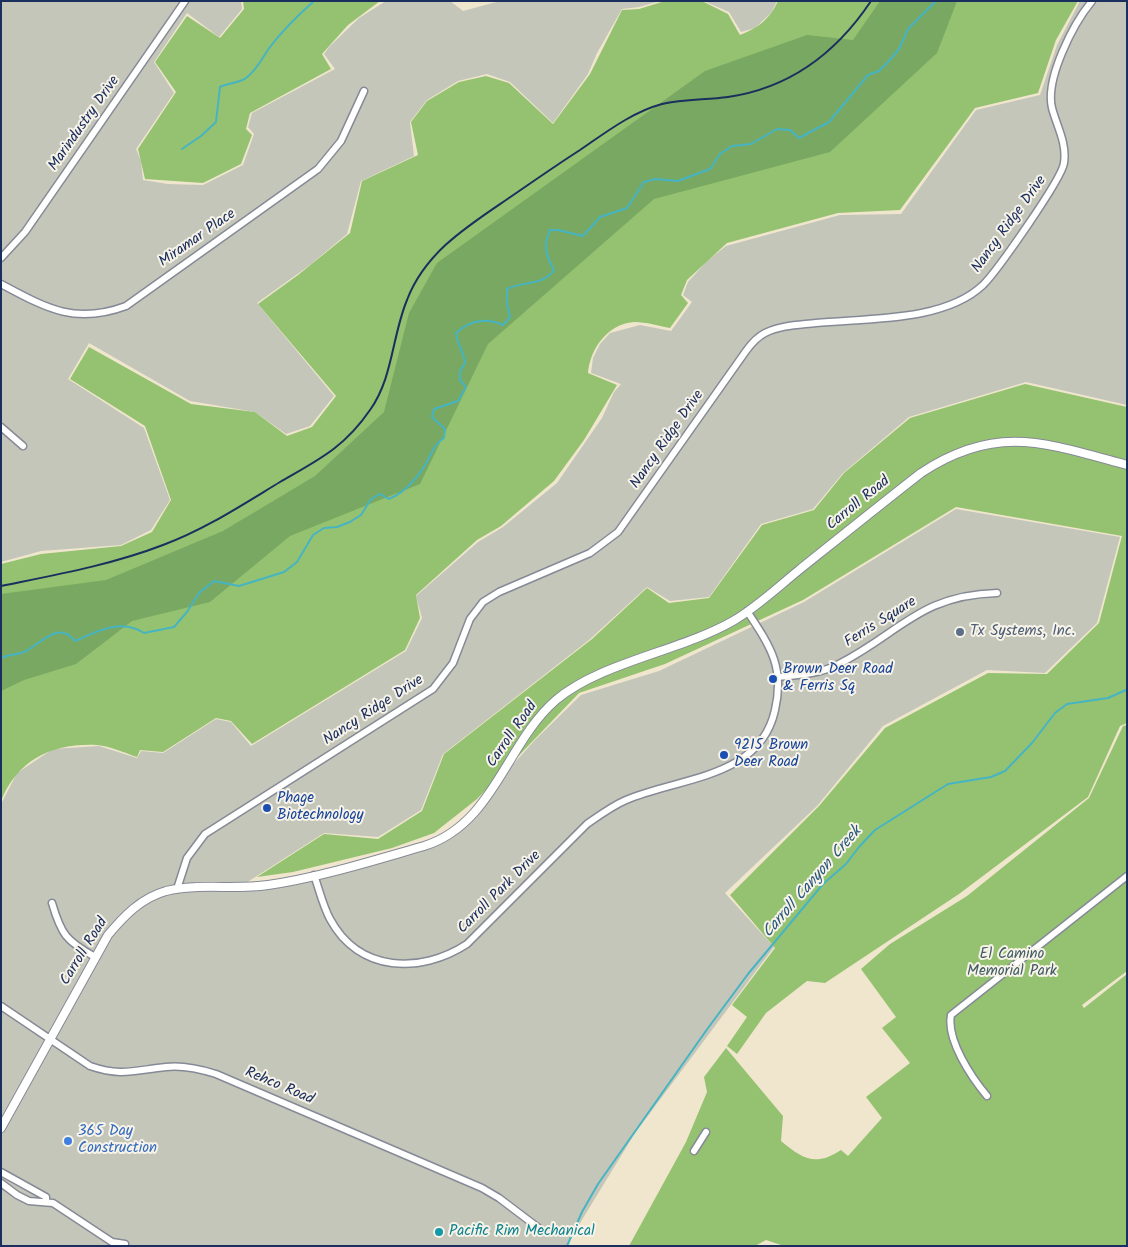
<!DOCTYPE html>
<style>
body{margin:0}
#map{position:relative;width:1128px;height:1247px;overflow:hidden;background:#f0e6cd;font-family:Kalam,sans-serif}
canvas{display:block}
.frame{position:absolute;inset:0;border:2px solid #1b2f5e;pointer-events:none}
</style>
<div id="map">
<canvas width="1128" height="1247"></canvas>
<div class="frame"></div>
</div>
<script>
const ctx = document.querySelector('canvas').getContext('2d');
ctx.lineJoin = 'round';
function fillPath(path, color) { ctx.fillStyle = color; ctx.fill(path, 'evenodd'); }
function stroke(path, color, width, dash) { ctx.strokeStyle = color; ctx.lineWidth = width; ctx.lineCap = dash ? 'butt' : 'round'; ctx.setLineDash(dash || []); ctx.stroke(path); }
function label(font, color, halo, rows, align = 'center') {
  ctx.font = font + ' Kalam,sans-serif'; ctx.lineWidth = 4; ctx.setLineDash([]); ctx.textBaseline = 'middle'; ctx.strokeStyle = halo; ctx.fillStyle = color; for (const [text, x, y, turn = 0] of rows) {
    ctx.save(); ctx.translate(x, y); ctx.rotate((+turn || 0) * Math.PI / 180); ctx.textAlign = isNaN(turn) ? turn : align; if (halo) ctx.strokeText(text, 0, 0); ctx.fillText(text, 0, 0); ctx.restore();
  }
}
fillPath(new Path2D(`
 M1,1H241L242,9L219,37L187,13L154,62L174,93L136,149L141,161L143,180L168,184L203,185L243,165L254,134L248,127L252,113L335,69L324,54L329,47L359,18L386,1H450L463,11L500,1H660L639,7L622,9L597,53L588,74L553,123L510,82L487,74L458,81L427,100L410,122L414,156L361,181L347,234L310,265L257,303L334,396L310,426L286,434L255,412L190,401L89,343L68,379L144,428L170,500L151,530L121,545L41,551L1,562Z
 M704,1H777L771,13L755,28L741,32L729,12Z
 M1080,1H1127V405L1026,382L909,417L843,473L813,509L761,524L709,597L670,601L647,587L589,640L443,754L421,810L378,837L324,833L235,890L375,862L447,839L534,741L581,695L659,671L804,602L956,509L1120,537L1097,623L1045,673L987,670L883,726L817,806L725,893L774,947L635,1133L566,1246H1V804L17,773L53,749L99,746L137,758L141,751L163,753L216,719L231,722L251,746L406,651L422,618L416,596L478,542L503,527L557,483L602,418L614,392L621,384L591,373L593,358L600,344L610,333L640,325L671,331L692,302L683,295L688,282L707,261L726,246L840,215L901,214L976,110L1040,95L1057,45Z`), '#c3c6b9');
fillPath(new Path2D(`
 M243,1H380L348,25L322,54L331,69L250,113L246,129L252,135L241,164L203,183L145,179L138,149L176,92L155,62L187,16L220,38L244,9Z
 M665,1H702L728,14L740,35C758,28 770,19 778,1H1078L1056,40L1038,93L975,108L900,210L838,213L727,243L687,280L681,295L688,303L670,328C659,326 646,322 635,322C608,323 590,349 588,373L617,385L584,440L554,481L501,526L477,540L416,595L420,618L405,650L252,744L231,721L216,718L163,752L140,750L137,757C125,753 110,746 97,745C53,743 18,759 1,801V564L41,554L121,546L152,532L171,500L145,426L70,379L89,347L191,404L255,412L287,436L312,427L336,396L258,304L298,275L350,233L362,181L418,155L411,122L427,101L459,82L486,76L509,83L553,124L590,74L622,10L639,9Z
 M1025,384L1127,407V723L1120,726L1088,797L959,894L825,983L807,981L766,1013L737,1054L727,1046L747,1017L732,1005L775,948L730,895L819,806L885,728L988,673L1047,674L1099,623L1122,536L956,507L803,600L665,664L579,693L477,799L434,833L392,848L293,872L257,877L324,834L378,839L422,811L444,754L592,639L647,588L669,603L709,598L762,525L814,510L844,473L910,418Z
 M1127,725V971L1082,1005L1084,1008L1127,974V1246H784L766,1240L755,1246H629L686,1142L707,1092L704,1077L726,1048L783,1116L781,1141C803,1159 815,1167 841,1150L848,1156L882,1118L866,1097L910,1063L882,1028L896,1017L861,969L890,944L967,896L1089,798L1123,726Z`), '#95c270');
fillPath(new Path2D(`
 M880,1H957L937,53L830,152L654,199L488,344L420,484L290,536L210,602L132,621L76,664L24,680L1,691V594L106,580L223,531L315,476L384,412L409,313L437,263L705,71L807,35L853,40Z`), '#78a862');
stroke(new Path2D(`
 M182,149L201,136L216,122L220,87C228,83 240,83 246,78C257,70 262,58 270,47C283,30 297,16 314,1
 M1,658C9,654 17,655 24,652C41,644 58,620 75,641C98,631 121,618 144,633L174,627L187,612L199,593L214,581L239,586L284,572L297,562L313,535L324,528L337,527L350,522L361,515L371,499L380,494L389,499C406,492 419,476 428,460C434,449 433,446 444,438L445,429L432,417L434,409L458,401L466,387L460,380V371L465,363C464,351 457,345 456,333C470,320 485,317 503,325L510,317L507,304V289C522,281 543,286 554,270C546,256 543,246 550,230H558L583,236L600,217L627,208L644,182L655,179L678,181L710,169L720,154L732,146L751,144L777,129L790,130L799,138L829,122L868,75L879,71L889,61L899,49L908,29L936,1
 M567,1246L582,1212L598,1184L708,1028L748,974L823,884L846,864L859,847L875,830L948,784L991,777L1005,771L1032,743L1055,713L1067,704L1108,698L1126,690`), '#46b4c2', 2);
const minor = new Path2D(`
 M1,258L25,232L185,1
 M1,284C46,308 75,325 126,306L318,169L341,141L364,91
 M1,427L23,446
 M779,677C799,675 820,674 839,664C900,633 920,595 997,593
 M314,875C319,889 323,906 330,919C359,973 421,974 467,944L587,824C600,815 612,806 626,800C679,777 760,779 775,710C785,667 770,646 747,611
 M177,889L187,858L205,834L433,689L453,663L470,619L483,602L499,592L590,553L618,532L746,351C751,344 757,337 765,333C781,325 799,325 816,323C867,318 944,322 983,285C997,271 1062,179 1064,163C1067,143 1057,127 1052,108C1045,79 1073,24 1092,1
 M52,903C61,934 66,941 95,957
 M1,1006L90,1066C122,1077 135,1070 166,1067C183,1065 200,1069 216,1074L482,1188L499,1198L540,1229
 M987,1096C972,1078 946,1040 951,1015L1127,876
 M694,1151L706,1132
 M1,1172L46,1197V1201
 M1,1183L17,1195L29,1201L53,1203L112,1242L125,1244`);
const major = new Path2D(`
 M1,1128L108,935C124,916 141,898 166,891C199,883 234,890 268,885C318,878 375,860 424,846C494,824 506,743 556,700C601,662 681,651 733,621C757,607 778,587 799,570C839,538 880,505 921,473C997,423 1046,443 1127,465`);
stroke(minor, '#868a96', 9);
stroke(major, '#868a96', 10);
stroke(minor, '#fff', 6);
stroke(major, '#fff', 8);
stroke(new Path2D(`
 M1,586C55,575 111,565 163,545C204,530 242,505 280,482C318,460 344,448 370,410C393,378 392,336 407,300C425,253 466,227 506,200C531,183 555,166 580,150C605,133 632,112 662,104C684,99 706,100 728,97C790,88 837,52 871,1`), '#1b2f5e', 2);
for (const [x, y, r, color] of [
 [960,632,5,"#5c6f8a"],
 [773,679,5,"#1a4fb4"],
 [724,755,5,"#1a4fb4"],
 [267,808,5,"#1a4fb4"],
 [68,1141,5,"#3f7fe0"],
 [439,1232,5,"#0f9aa8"]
]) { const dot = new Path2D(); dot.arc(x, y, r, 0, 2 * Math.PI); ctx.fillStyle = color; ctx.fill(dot); stroke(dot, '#f7f3e8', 2); }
label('15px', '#1b2f5e', '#f7f3e8', [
 ["Marindustry Drive",85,124,-55],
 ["Nancy Ridge Drive",1010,225,-54],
 ["Miramar Place",198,239,-35],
 ["Nancy Ridge Drive",668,440,-55],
 ["Carroll Road",859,504,-39],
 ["Ferris Square",881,623,-32],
 ["Nancy Ridge Drive",374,711,-33],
 ["Carroll Road",513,735,-55],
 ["Carroll Park Drive",500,893,-45],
 ["Carroll Road",85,952,-58],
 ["Rehco Road",279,1087,23]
]);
label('15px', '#4e5e75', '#f7f3e8', [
 ["Tx Systems, Inc.",970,632]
], 'left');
label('15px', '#164399', '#f7f3e8', [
 ["Brown Deer Road",783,670],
 ["& Ferris Sq",783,687],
 ["9215 Brown",734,746],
 ["Deer Road",734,763],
 ["Phage",277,799],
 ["Biotechnology",277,816]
], 'left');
label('15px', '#405b63', '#f7f3e8', [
 ["El Camino",1012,955],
 ["Memorial Park",1012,972]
]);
label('15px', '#366cbe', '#f7f3e8', [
 ["365 Day",78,1132],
 ["Construction",78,1149]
], 'left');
label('15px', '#0d838f', '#f7f3e8', [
 ["Pacific Rim Mechanical",449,1232]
], 'left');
label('italic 16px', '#28577c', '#f7f3e8', [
 ["Carroll Canyon Creek",813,883,-49]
]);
</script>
